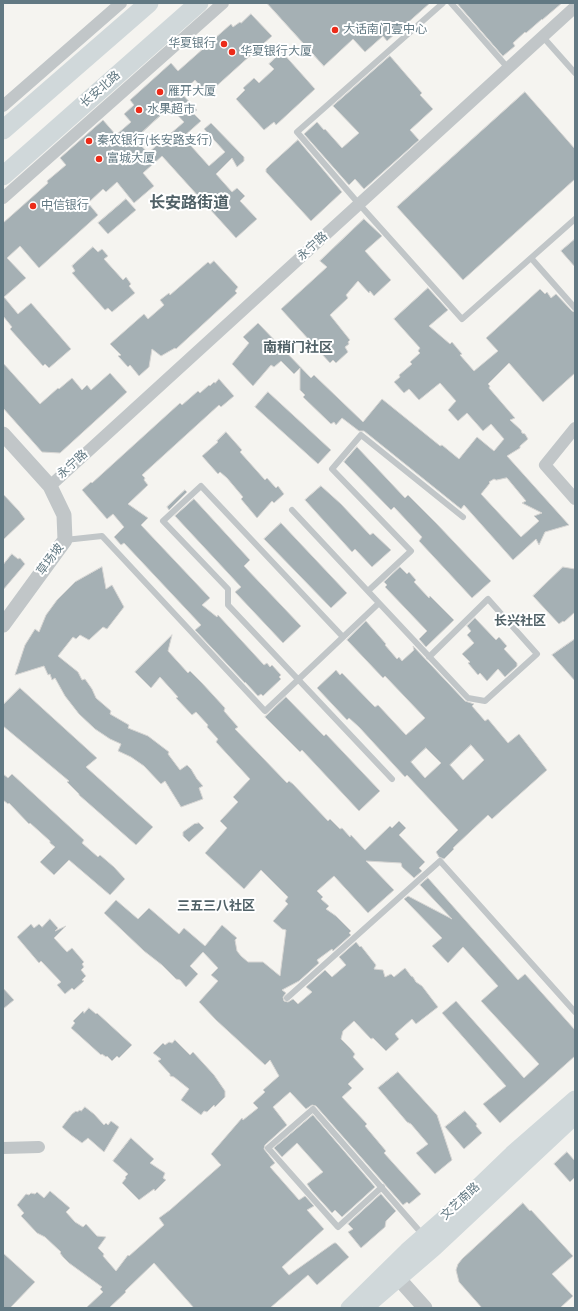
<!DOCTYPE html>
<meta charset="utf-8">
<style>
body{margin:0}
#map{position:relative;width:578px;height:1311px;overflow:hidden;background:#f5f4f0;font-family:"Source Sans 3",sans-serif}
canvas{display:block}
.frame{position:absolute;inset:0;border:4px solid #627983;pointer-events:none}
</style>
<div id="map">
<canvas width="578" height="1311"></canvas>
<div class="frame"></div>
</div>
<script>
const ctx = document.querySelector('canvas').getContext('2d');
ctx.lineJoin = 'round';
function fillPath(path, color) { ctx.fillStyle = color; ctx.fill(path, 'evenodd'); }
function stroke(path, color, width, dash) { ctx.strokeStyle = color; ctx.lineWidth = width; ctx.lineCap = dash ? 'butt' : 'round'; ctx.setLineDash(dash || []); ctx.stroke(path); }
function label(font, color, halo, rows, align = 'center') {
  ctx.font = font + ' "Source Sans 3","Noto Sans SC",sans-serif'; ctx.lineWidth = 4; ctx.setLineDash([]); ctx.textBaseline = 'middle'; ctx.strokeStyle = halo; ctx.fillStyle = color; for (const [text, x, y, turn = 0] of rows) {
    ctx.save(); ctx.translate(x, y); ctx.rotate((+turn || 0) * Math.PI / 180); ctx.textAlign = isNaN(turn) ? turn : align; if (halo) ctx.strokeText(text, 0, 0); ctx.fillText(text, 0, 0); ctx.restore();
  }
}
const building = new Path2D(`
 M267,3H430L387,41L383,36L365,52L353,39L324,66Z
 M457,3H562L542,20V19L526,33L525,32L513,43L515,46L503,56Z
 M251,14L272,36L211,91L209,88L205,92L195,80L181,93L197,110L193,113L201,121L183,137L209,166L225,152L204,129L211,123L244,157V161L237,167L232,158L216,174L232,192L237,188L245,196L240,201L257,219L236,238L162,156L143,173L154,186L134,203L117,182L106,192L103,189L88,203L98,215L39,268L20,246L7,258L26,278L4,297L18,314L31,303L71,349L49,368L45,364L43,366L10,329L12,327L3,316V223L48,183L47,181L66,165L60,158L103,120L116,135L131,122L124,114L134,105L130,100L171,63L178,71L231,24L233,27L240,22L241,23ZM170,107L184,122L148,153L135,139Z
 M282,52L315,89L276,125L274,122L264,130L236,99L245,90L243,88L254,78L259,83L274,69L269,64Z
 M390,56L422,93L420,95L433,109L410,130L419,140L364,189L355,179L349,185L304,134L317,122L324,130L325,129L342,148L359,133L333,106Z
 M525,92L575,149V179L463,280L397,207Z
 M298,140L342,192L311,221L266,172V169L270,165Z
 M126,199L136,210L108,234L98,223Z
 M364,219L382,236L365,251L391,280L374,296L370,291L369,293L358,281L346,295L348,298L330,315L350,340L348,342L349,344L345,347L348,352L336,363L333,360L330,363L281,309L327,267L320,261Z
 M575,239V267L561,251Z
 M93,247L98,252L102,249L108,256L104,259L123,280L126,277L131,284L129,286L135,293L112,312L108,308L105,310L72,273L75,271L72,266Z
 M214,261L238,287L235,291L237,293L176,349L175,348L161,356L152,349L149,367L139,376L130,365L128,367L118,356L121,355L110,344L144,314L148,319L164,305L160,300L169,293L170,295L208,262L210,264Z
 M428,288L448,310L429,326L450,344L452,342L462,354L460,355L474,371L498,351L486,338L540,289L545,294L547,292L551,298L556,294L572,311L575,312V373L543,402L509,363L488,384L490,386L489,388L515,418L510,420L521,430L522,433L525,434L528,439L520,446V448L507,456L569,525L545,532L539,545L536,539L513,560L464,505L461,509L364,431H359L342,418L336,425L334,422L331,424L303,397L305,395L300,390V368L294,374L281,361L274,367L271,365L253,386L232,364L249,343L243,337L258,323L311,378L314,375L363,422L382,399L439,445L440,446L442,445L459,459L477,437L494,451L504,439L491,424L483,431L467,413L458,421L448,410L456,401L440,383L419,400L409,389L404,393L394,382L400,377L399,375L412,364L410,362L420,353L418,351L420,348L394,319ZM507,478L526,501L522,503L542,513L534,516L539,521L521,537L481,494L490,483L489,482L494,479L496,480Z
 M3,363L40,404L58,388L59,389L72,378L82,390L87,385L91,390L110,373L127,392L60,453L42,452L3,408Z
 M219,379L234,396L221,407L219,405L142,475L145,478L144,480L148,485L128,504L148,518L141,525L210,598L202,605L217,617L218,615L264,665L267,663L270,667L272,665L281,675L279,677L281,679L263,696L261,694L258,696L245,682V683L195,630L201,625L124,543L121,545L114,537L124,527L113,514L107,519L82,490L91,482L92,483L180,403L182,405L198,391L200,393L209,385L210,386L214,382L215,383Z
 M268,392L331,450L318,464L255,407Z
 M226,432L242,450L240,452L265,480L267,478L276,488L278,486L284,494L274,503L272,501L257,518L241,499L243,497L227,478L220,472L218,474L202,456L218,442L217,441Z
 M357,447L405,498L408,495L436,523L491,581L472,598L419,541L422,537L394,507L391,510L344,462Z
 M321,486L341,504L370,535L373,533L391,550L372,567L355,549L352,552L305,500Z
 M185,490L187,492L169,510L167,507Z
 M3,494L19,511L25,519L3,540Z
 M194,499L250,560L244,566L301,626L283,643L235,592L241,587L175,516Z
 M281,523L347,593L331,608L264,539Z
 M12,554L18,559L20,558L25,564L3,590V565Z
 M102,567L106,589L112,585L124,607L107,629L103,627L89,640L80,635L76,639L73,637L58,656L78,672L82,680L85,679L92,689L96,698L111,711L110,714L129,725L128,728L148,736L169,752L168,754L180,770L187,765L191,769L197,779L203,786L199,788L203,799L181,807L165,781L161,784L144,766L131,757L118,751L121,744L110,739L95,729L79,714L65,696L55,678L52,680L50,674L48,675L44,666L15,675L25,645L35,629L39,632L46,615L57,600L75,582Z
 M400,567L407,574L409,572L416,580L414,582L429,598L430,596L454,620L426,647L419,639L427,631L385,587L387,585L384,582Z
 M563,567L575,569V612L564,622L563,621L559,624L533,596Z
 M475,618L496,640L499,637L507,646L504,649L517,663V666L505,677L498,669L487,681L480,673L478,675L468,663L470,662L462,654L474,643L467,635L471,631L467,626Z
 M366,621L386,644L385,645L397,659L399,657L402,661L414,650L413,646L465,701L474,704L472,706L485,721L488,719L508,743L519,734L547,770L492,819L488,815L453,848L454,849L444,859L439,857L436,852L458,830L407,775L405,777L359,727L349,718L347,720L317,688L336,670L340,675L342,673L371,703L375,707L378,705L406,735L425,718L385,676L383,678L347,640ZM471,745L484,760L463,780L450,765ZM426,748L441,763L425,778L411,762Z
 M172,635L168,651L188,673L190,671L202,683L225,708L224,711L238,727L235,729L287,783L289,781L293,784L328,821L330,819L340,829L342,828L350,837L351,835L365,850L390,826L392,828L399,821L406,828L399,835L425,862L419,868L422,871L414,878L402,867L401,863L366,861L394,890L368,913L334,876L317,891L323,897L321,899L329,906L326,909L336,916L351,931L349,933L351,935L333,951L332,949L317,960L319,963L299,981L282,990L286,993L283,997L284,1001L288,1002L293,999L298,1004L312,992L306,987L325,970L332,977L346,965L339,957L356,942L360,947L361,946L376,965L374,969L383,970L385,977L391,974L394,977L405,968L411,976L413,977L416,982L422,986L438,1007L416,1024L412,1019L395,1034L399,1039L386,1051L373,1038L371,1039L354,1021L343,1031L341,1039L351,1049L355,1054L353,1057L364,1069L348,1084L352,1088L342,1097L367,1124L365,1126L386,1151L384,1153L421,1194L409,1204L407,1202L403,1205L316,1106L312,1105L306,1109L290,1092L273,1107L287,1125L265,1145L264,1149L275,1163L270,1167L299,1200L305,1196L314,1206L307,1210L324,1229L282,1267L289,1275L334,1243H336L349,1257L317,1285L308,1275L270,1308H194L154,1263L125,1291L126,1292L109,1308H86L103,1292L100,1289L102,1287L69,1263L63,1257L60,1253L61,1252L45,1237L37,1233L21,1216L24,1213L17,1205L26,1194L29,1195L31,1193L35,1194L37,1192L44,1198L50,1191L70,1208L66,1212L75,1222L83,1227L86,1224L97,1236L106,1237L98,1248L104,1254L103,1256L116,1271L128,1255L129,1256L164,1225L159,1218L170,1210L221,1165L211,1154L242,1118L243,1120L258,1108L253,1103L265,1092L263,1090L279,1076L270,1060L265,1065L216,1020L199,1002L218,981L211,975L218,968L203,952L190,966L198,974L186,987L180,980L176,979L162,965L144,951L104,913L116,900L138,919L149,908L179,934L184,928L205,946L222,925L237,938L235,940L237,951L241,956L248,962H263L280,976L286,930L282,929L273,921L288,904L285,901L288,897L261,870L244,889L205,853L227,828L220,821L238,802L233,797L250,779L216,742L218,739L207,727L208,725L196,712L192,715L176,698L178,697L160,677L151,688L135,672Z
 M575,639V681L552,655Z
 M20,688L97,758L86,767L153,827L136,845L79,795V794L67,782L69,781L3,726V705Z
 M286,697L324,736L326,734L380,791L359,811L302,750L300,752L265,717Z
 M3,774L8,778L12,774L84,840L82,843L98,857L100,855L114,867L125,879L110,895L69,860L54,875L40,862L55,847L50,843V841L30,823L29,824L9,803L8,804L3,800Z
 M199,823L204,828L189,842L183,836V832L194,824Z
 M428,878L518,980L525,974L575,1030V1056L500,1123L483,1104L506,1086L442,1013L456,1001L524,1078L539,1064L481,1001L498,986L463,947L448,963L432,946L442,938L404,899L408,896L452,919L420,885Z
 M50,919L58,928L55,931L66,926L54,938L67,952L72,948L84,962L82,964L84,967L81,970L86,976L82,980L84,981L74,990L72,988L65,994L57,985L61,982L41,961L39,963L17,937L31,924L34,928L39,924L42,927Z
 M3,988L14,1000L3,1009Z
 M89,1008L96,1014L97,1013L132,1045L119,1058L117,1056L112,1061L107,1056L106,1057L102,1054L101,1055L71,1028L75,1023L73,1021L83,1011L84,1013Z
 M175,1040L190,1055L193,1052L214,1075L225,1091V1097L215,1107L214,1105L207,1112L204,1111L201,1115L181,1100L189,1089L174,1077L170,1076V1074L158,1061L161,1059L153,1053L163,1043L165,1045L169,1042L172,1043Z
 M398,1072L437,1115L452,1160L435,1174L416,1153L428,1144L411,1124L407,1122L378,1088Z
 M85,1107L94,1114L104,1125L106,1123L108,1125L111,1121L119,1127L104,1152L88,1138L82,1143L71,1135L62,1127L72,1114L76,1111L77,1112L80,1110L81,1111Z
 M465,1111L477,1124L476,1126L482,1133L464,1149L445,1127Z
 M313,1115L375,1187L342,1217L335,1210L332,1213L312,1191L307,1184L323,1172L297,1143L282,1157L274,1148Z
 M131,1138L154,1159L150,1163L165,1173L163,1178L166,1180L155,1191L154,1189L139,1200L122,1183L126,1178L125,1177L128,1174L113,1161Z
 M567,1152L575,1161V1177L570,1182L554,1164Z
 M381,1194L396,1211L386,1221L385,1227L361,1248L348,1232L353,1229L348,1224Z
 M523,1203L530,1211L531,1210L573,1256L552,1274L573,1296L560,1308H482L459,1282L456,1270L458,1264L462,1259Z
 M3,1253L35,1282L10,1308H3Z`);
fillPath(building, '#a5b0b4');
stroke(building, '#d6d5d3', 1);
stroke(new Path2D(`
 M443,3L297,132L359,204L462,319L575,219
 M451,3L508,68
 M543,37L575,73
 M531,258L575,308
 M65,540L102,536L265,711L379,603L292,510
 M368,591L411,551L332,469L361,435L463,517
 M379,603L468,698L485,701L537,654L488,599L429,657
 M343,637L201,486L163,521L228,589V605L392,779
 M287,998L440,861L575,1012
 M382,1187L338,1227L268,1148L313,1109L423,1235`), '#c1c6c8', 6);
stroke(new Path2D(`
 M3,106L121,3
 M3,198L223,3
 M575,428L545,465L575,499
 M50,486L575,7
 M3,1148L39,1147`), '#c1c6c8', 12);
stroke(new Path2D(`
 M3,434L50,486L64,515L65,540L3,625
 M390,1269L425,1308`), '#c1c6c8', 15);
stroke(new Path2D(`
 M370,1303L434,1248L575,1116
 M349,1308L407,1251L457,1207L512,1154L575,1099`), '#d0d8da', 17);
stroke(new Path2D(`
 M3,130L149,3
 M3,176L199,3`), '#d0d8da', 19);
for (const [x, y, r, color] of [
 [335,30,4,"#ec2b19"],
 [224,44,4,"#ec2b19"],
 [232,52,4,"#ec2b19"],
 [160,92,4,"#ec2b19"],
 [139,110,4,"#ec2b19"],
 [89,141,4,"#ec2b19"],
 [99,159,4,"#ec2b19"],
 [33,206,4,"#ec2b19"]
]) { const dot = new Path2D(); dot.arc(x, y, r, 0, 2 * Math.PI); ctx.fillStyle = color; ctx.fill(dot); stroke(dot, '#fff', 1.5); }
label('12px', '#627983', '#fff', [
 ["大话南门壹中心",343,30],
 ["华夏银行",216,44,"right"],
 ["华夏银行大厦",240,52],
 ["雁开大厦",168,92],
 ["水果超市",147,110],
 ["秦农银行(长安路支行)",97,141],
 ["富城大厦",107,159],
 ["中信银行",41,206]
], 'left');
label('12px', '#627983', '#fff', [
 ["长安北路",101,90,-41],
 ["永宁路",313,247,-42],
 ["永宁路",73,465,-42],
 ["草场坡",51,560,-54],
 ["文艺南路",461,1202,-43]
]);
label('bold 13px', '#506167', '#fff', [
 ["长兴社区",520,622],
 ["三五三八社区",216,907]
]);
label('bold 14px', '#506167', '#fff', [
 ["南稍门社区",298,349]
]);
label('bold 16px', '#506167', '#fff', [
 ["长安路街道",189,204]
]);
</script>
